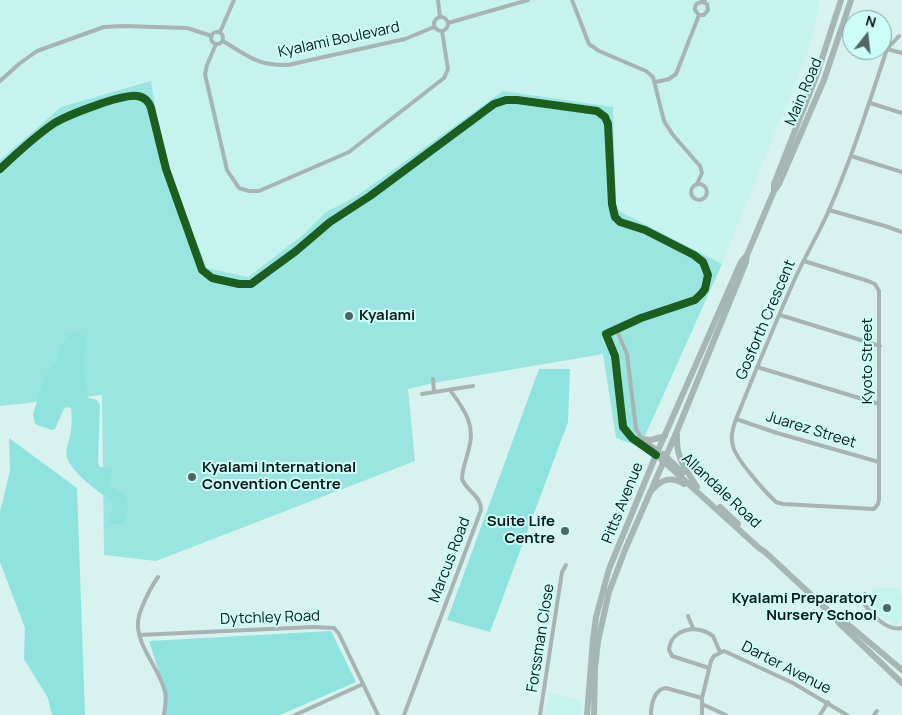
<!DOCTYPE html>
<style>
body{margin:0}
#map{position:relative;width:902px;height:715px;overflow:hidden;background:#d8f2f0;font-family:Manrope,sans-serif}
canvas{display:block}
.north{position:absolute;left:842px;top:10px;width:50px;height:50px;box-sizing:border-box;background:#cdfdf9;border:1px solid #7ea29f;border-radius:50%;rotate:16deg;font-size:14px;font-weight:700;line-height:20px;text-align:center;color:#071918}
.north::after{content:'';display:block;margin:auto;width:18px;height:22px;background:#506564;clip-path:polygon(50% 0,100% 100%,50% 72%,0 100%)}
</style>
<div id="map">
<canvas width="902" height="715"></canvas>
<div class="north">N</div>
</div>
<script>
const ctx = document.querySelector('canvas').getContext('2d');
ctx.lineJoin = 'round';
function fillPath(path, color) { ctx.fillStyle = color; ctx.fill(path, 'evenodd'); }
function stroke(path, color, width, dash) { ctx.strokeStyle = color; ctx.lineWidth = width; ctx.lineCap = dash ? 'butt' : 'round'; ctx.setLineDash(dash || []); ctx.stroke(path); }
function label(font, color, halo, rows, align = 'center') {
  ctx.font = font + ' Manrope,sans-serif'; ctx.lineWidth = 4; ctx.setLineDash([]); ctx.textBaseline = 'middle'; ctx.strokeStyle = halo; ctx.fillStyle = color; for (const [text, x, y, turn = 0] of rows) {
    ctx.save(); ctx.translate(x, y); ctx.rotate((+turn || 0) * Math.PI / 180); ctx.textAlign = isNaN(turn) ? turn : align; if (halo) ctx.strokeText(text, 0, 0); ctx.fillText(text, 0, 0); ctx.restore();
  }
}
fillPath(new Path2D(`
 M0,0H819L818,13L809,49L722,264L619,211L616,208L613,107L357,196L326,212L303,235L249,277L207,268L188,219L167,161L160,133L61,107L0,160Z
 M873,588H900V594L902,595V620L898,623L897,628L891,625L893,623L889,619L886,621L873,609L870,592Z
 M549,693L581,701V715H545Z`), '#c7f3ef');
fillPath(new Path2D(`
 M151,81C154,98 156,117 160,134C171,180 190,224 207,268L248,277L303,235L326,212L357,196L503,91L613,107L616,208L619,211L722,264L640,447L616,438L603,354L433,383L408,389L415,461L156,561L104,555L102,395L0,406V160L61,107Z`), '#9ae5e0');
fillPath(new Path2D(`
 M75,332L81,334L86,340V347L83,359L87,394L89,398L97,400L100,405L98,463L100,467L110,468L112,471L109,482V485L124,494L126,498L128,505L125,521L121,524H110C108,517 115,508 112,502C109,497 103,496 99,492C89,484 72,471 67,458C65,450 68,444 70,436C72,427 72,416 71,408L66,407L64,409L55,429L52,430L37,425L35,423L33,414L42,386L49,370L57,362L61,346L67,336Z
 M539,369H570L568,422L490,632L447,620Z
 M9,438L77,488L85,715H52L48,698L24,659L25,628L0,562V512L10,471Z
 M331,631L356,682L280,715H166L165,690L149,641Z`), '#8fe3de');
stroke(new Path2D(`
 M438,0L440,17
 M572,0L589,44L599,51L646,71L653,77L664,121L673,135L700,166L702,173L697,184
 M703,2L707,4L708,10L704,15H699L695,10C694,1 701,4 705,0
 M434 24a7 7 0 1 1 14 0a7 7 0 1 1-14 0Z
 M448,23L528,0
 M211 38a6 6 0 1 1 12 0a6 6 0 1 1-12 0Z
 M220,32L234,0
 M223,41C248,56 258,66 288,65L405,39L434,27
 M216,44L207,65L205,74L227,170L239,188L249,191H259L349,152L444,78L448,69L442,31
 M887,49L902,53
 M0,81L19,64L37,51L104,27L123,26L187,28L212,36
 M656,82L669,79L676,74L699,15
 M870,103L902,113
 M851,156L902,172
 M0,169C17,153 34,137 53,124C67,115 122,94 137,96C145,97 149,102 151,108L166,169L202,270L212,278L239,284H251L296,251L330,222L370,196L494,104L506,100H517L597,111L605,117L608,124L612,204L615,217L620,222L645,230L694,255L703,262L708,275L705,289L702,293L695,300L641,318L606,334L615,356L623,427L632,438L656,455
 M691 192a8 8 0 1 1 16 0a8 8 0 1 1-16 0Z
 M829,210L885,226L902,232
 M804,261L868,281L875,284L879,291V499L878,504L874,509L783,504L776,502C766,493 735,458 733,446C730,437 733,428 736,419C756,370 776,320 798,272C808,251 820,231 829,210C852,158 869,103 887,49L899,36
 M780,315L880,346
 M616,329L627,354L636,429L642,439L658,450
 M757,367L879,404
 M433,379L434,392
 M422,394L473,386
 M736,419L777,433L879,462
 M158,577C151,587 136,614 138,627C140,651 160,669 165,692C167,699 165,707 164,715
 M865,594V605C872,615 888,632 902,628
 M688,616L693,628
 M139,635L313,627L334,628L339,634L378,715
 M709,668L672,656L669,650C671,628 698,624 713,636L720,652
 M702,704L726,715
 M295,715L363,684
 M404,715L481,510C481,495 467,492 462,479C462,469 467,458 469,448C476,424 463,408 450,390
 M540,715L562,572L566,565
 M651,715C651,705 654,689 666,688L702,698
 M702,715V698L711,661L714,656L724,651L793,683L847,715
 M820,715L828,702
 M874,715L877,711`), '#a8b4b4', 4);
stroke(new Path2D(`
 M774,191V184L816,77L841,0
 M677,435C676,459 685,467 697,487
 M642,439L651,440L665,436
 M663,454L683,473
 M661,459L759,548L765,552L836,618L839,623L902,683
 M652,490C662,479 671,476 684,484
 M720,507L738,524
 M836,618L844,621L902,670
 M587,715L593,639L596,617L609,569L656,455L741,262L747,255L774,191L779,184L824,80L851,0
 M594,715L595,669L598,641L609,592L625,550L677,431L746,262L747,255`), '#a5b6b5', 6);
stroke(new Path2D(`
 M0,169C17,153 34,137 53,124C67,115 122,94 137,96C145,97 149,102 151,108L166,169L202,270L212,278L239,284H251L296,251L330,222L370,196L494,104L506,100H517L597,111L605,117L608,124L612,204L615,217L620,222L645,230L694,255L703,262L708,275L705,289L702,293L695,300L641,318L606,334L615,356L623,427L632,438L656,455`), '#1b5e20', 8);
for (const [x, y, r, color] of [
 [349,316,5,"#506564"],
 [192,477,5,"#506564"],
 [565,531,5,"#506564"],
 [887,608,5,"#506564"]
]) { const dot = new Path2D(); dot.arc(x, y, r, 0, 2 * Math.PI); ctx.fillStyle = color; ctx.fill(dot); stroke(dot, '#cdfdf9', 2); }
label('15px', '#071918', '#cdfdf9', [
 ["Kyalami Boulevard",339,40,-12],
 ["Main Road",804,92,-67],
 ["Gosforth Crescent",766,320,-67],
 ["Kyoto Street",868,361,-90],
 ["Juarez Street",811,430,17],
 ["Allandale Road",721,491,43],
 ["Pitts Avenue",623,503,-68],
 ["Marcus Road",450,560,-69],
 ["Dytchley Road",270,618,-2],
 ["Forssman Close",541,638,-81],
 ["Darter Avenue",786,668,27]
]);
label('bold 15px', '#071918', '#cdfdf9', [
 ["Kyalami",359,316],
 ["Kyalami International",202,468],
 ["Convention Centre",202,485],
 ["Suite Life",555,522,"right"],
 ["Centre",555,539,"right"],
 ["Kyalami Preparatory",877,599,"right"],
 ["Nursery School",877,616,"right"]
], 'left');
</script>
